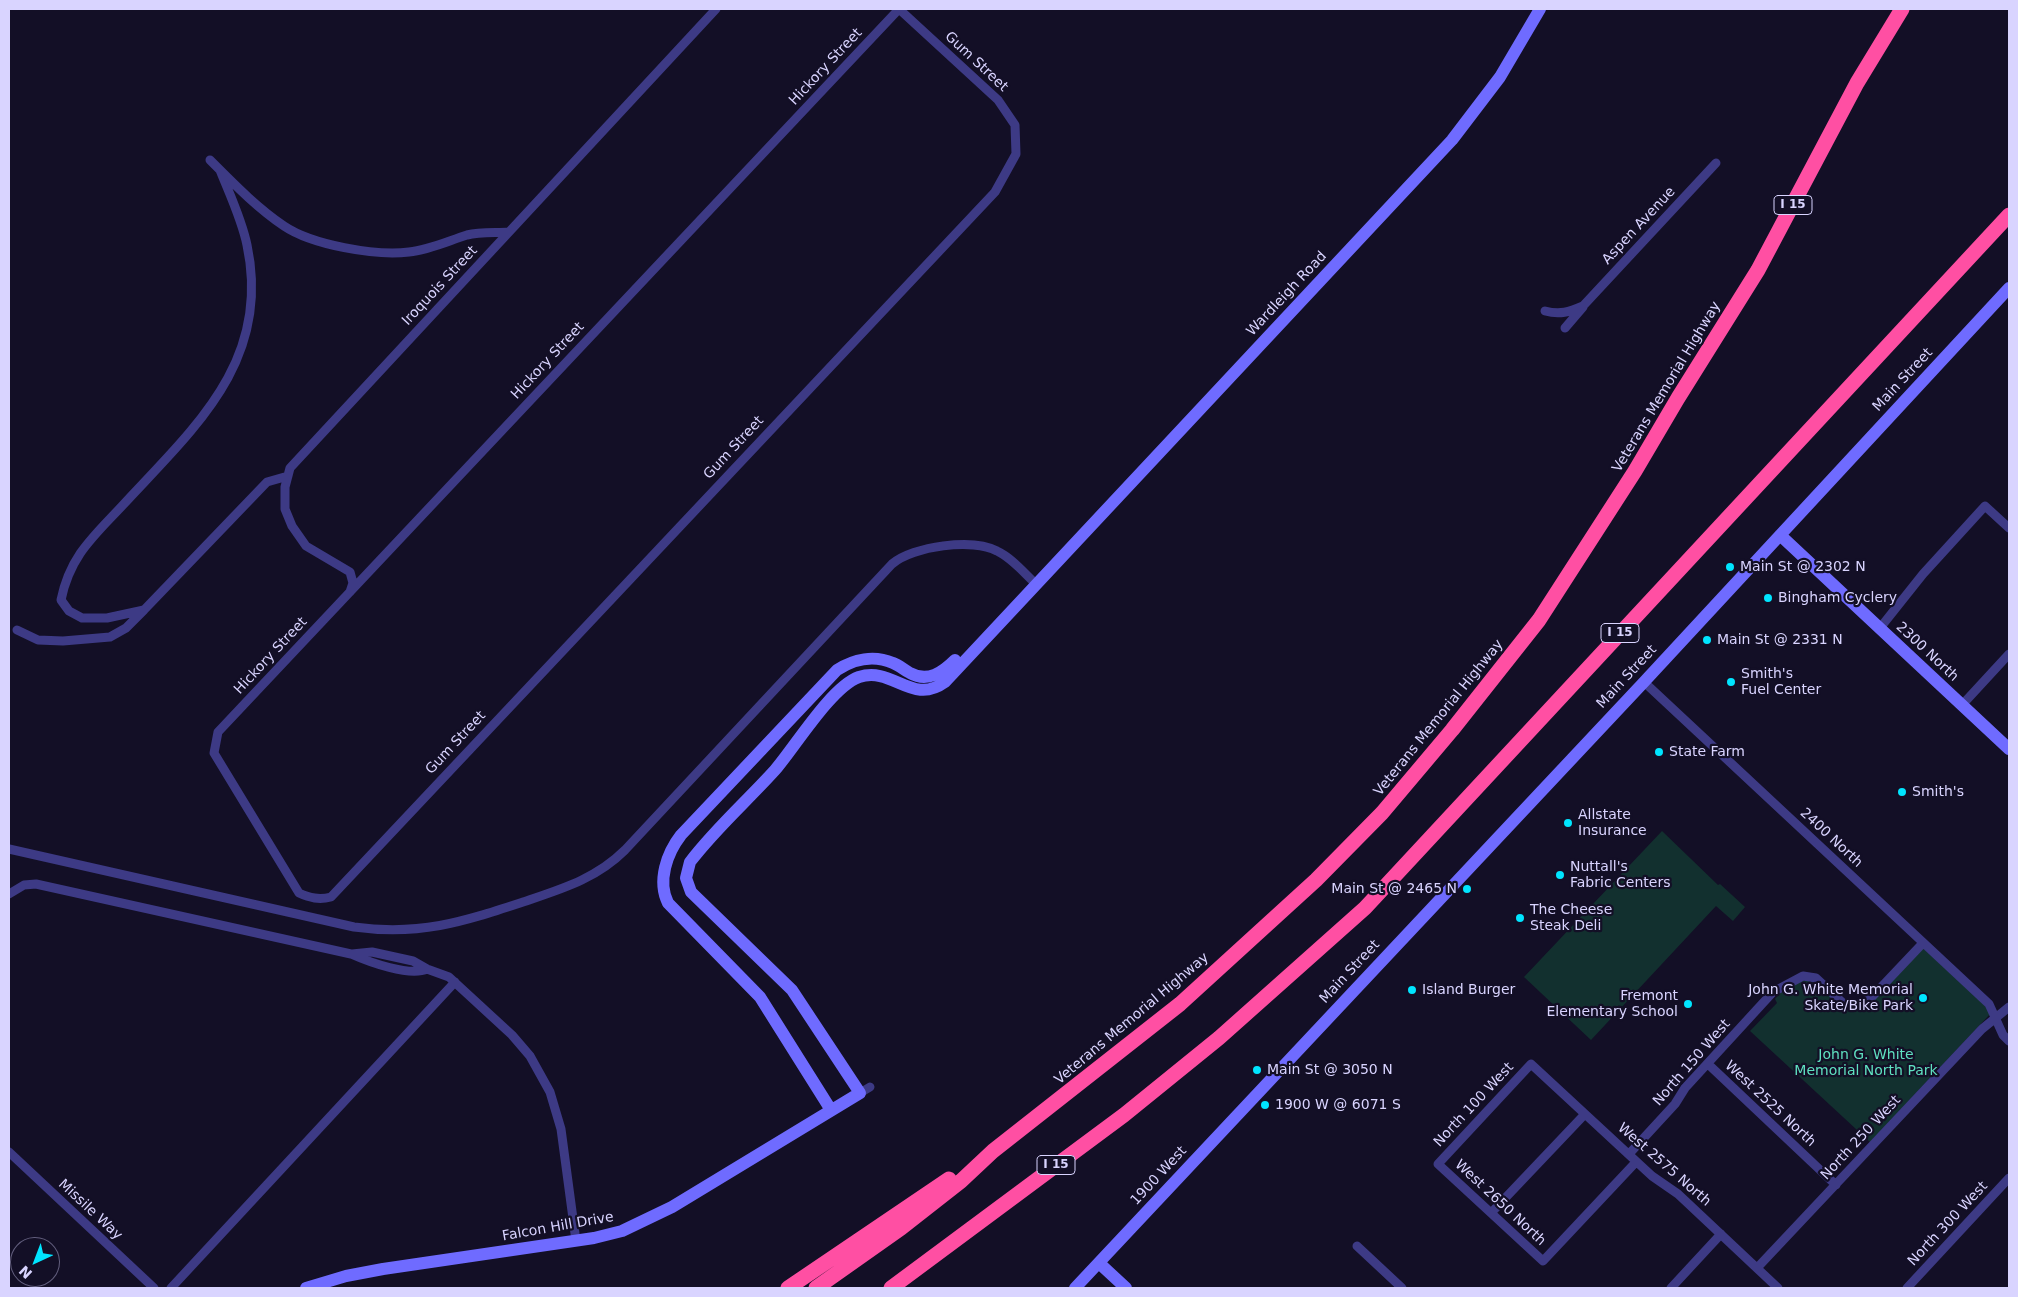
<!DOCTYPE html>
<style>
body{margin:0}
#map{position:relative;width:2018px;height:1297px;overflow:hidden;background:#130f26;font-family:"DejaVu Sans",sans-serif}
canvas{display:block}
.frame{position:absolute;inset:0;border:10px solid #d9d4ff;pointer-events:none}
.north{position:absolute;left:10px;top:1237px;width:50px;height:50px;box-sizing:border-box;background:#130f26;border:1px solid #625e7d;border-radius:50%;rotate:223deg;font-size:14px;font-weight:700;line-height:20px;text-align:center;color:#d9d4ff}
.north::after{content:'';display:block;margin:auto;width:18px;height:22px;background:#00e5ff;clip-path:polygon(50% 0,100% 100%,50% 72%,0 100%)}
</style>
<div id="map">
<canvas width="2018" height="1297"></canvas>
<div class="frame"></div>
<div class="north">N</div>
</div>
<script>
const ctx = document.querySelector('canvas').getContext('2d');
ctx.lineJoin = 'round';
function fillPath(path, color) { ctx.fillStyle = color; ctx.fill(path, 'evenodd'); }
function stroke(path, color, width, dash) { ctx.strokeStyle = color; ctx.lineWidth = width; ctx.lineCap = dash ? 'butt' : 'round'; ctx.setLineDash(dash || []); ctx.stroke(path); }
function label(font, color, halo, rows, align = 'center') {
  ctx.font = font + ' "DejaVu Sans",sans-serif'; ctx.lineWidth = 4.5; ctx.setLineDash([]); ctx.textBaseline = 'middle'; ctx.strokeStyle = halo; ctx.fillStyle = color; for (const [text, x, y, turn = 0] of rows) {
    ctx.save(); ctx.translate(x, y); ctx.rotate((+turn || 0) * Math.PI / 180); ctx.textAlign = isNaN(turn) ? turn : align; if (halo) ctx.strokeText(text, 0, 0); ctx.fillText(text, 0, 0); ctx.restore();
  }
}
fillPath(new Path2D(`
 M1662,831L1718,885L1720,884L1745,907L1733,921L1716,906L1591,1040L1524,977Z
 M1923,948L1992,1012L1870,1142L1750,1031L1777,1003L1775,999C1806,965 1816,984 1844,1008L1857,1007Z`), '#12302f');
stroke(new Path2D(`
 M899,9L998,100L1015,125L1016,154L995,192L331,897C319,900 310,898 299,893L214,753L218,732L899,9
 M210,160C233,183 256,207 284,226C312,245 375,256 409,252C429,250 448,241 467,235C480,232 496,233 509,232
 M220,170C230,195 242,220 247,245C272,362 193,429 122,506C93,537 70,556 61,600L69,611L82,618H107L144,610L267,482L288,476
 M1545,311C1560,315 1569,312 1583,306L1716,163
 M1565,328L1583,307
 M350,592L353,583L350,572L306,546L292,526L285,509V487L290,468L716,9
 M1880,628L1923,574L1985,506L2009,528
 M17,630L38,640L63,641L110,637L126,628L144,610
 M1644,682L1989,1004L2003,1035L2009,1041
 M1962,705L2009,654
 M9,849L354,927C420,936 462,922 523,902C561,889 596,879 625,850L892,564C913,546 973,538 997,551C1012,558 1024,573 1036,584
 M9,894L24,885L36,884L351,954C369,962 410,977 427,969
 M352,954L372,952L413,961L427,969L449,977L512,1035L530,1056L550,1092L561,1129L576,1241
 M1708,1064L1836,1185
 M860,1093L870,1087
 M9,1152L154,1288
 M1629,1154L1675,1104L1685,1088L1773,992L1803,976L1816,978L1844,1004H1857L1869,1000L1923,943
 M1636,1162L1543,1261L1438,1164L1531,1064L1652,1176L1678,1194L1778,1288
 M1491,1213L1585,1114
 M1357,1246L1402,1288
 M1757,1268L1982,1029L2009,1007
 M171,1288L455,982
 M1671,1288L1721,1234
 M1907,1288L2009,1178`), '#3d3a85', 9);
stroke(new Path2D(`
 M1780,535L2009,749
 M831,1110L760,997L668,903C657,881 667,853 681,835L837,670C854,659 874,655 893,663C899,665 904,670 910,673C928,683 943,672 955,660
 M1099,1263L1126,1288
 M306,1288L346,1276L383,1269L594,1238L622,1231L672,1207L860,1093L792,990L691,892L686,878L690,862C715,829 747,801 775,770C795,747 831,687 859,677C893,666 912,706 945,682L1452,140L1500,77L1540,9
 M1075,1288L1644,682L2009,288`), '#6f6bff', 12);
stroke(new Path2D(`
 M788,1288L949,1179
 M816,1288L901,1228L961,1181L993,1151L1180,1004L1316,880L1382,813L1452,730L1539,620L1635,471L1678,398L1758,270L1857,83L1902,9
 M891,1288L1124,1115L1219,1038L1365,908L2009,215`), '#ff4fa3', 15);
for (const [x, y, r, color] of [
 [1730,567,5,"#00e5ff"],
 [1768,598,5,"#00e5ff"],
 [1707,640,5,"#00e5ff"],
 [1731,682,5,"#00e5ff"],
 [1659,752,5,"#00e5ff"],
 [1902,792,5,"#00e5ff"],
 [1568,823,5,"#00e5ff"],
 [1560,875,5,"#00e5ff"],
 [1467,889,5,"#00e5ff"],
 [1520,918,5,"#00e5ff"],
 [1412,990,5,"#00e5ff"],
 [1923,998,5,"#00e5ff"],
 [1688,1004,5,"#00e5ff"],
 [1257,1070,5,"#00e5ff"],
 [1265,1105,5,"#00e5ff"]
]) { const dot = new Path2D(); dot.arc(x, y, r, 0, 2 * Math.PI); ctx.fillStyle = color; ctx.fill(dot); stroke(dot, '#130f26', 2); }
for (const [x, y, w] of [
 [1793,205,38],
 [1620,633,38],
 [1056,1165,38]
]) { const box = new Path2D(); box.roundRect(x - w / 2, y - 9.5, w, 19, 4); ctx.fillStyle = '#130f26'; ctx.fill(box); stroke(box, '#d9d4ff', 1); }
label('bold 12px', '#d9d4ff', null, [
 ["I 15",1793,205],
 ["I 15",1620,633],
 ["I 15",1056,1165]
]);
label('14px', '#d9d4ff', '#130f26', [
 ["Gum Street",976,62,43],
 ["Hickory Street",826,67,-47],
 ["Aspen Avenue",1639,226,-47],
 ["Iroquois Street",440,286,-47],
 ["Wardleigh Road",1287,294,-47],
 ["Hickory Street",548,361,-47],
 ["Main Street",1903,380,-47],
 ["Veterans Memorial Highway",1667,387,-59],
 ["Gum Street",734,448,-47],
 ["2300 North",1927,652,43],
 ["Hickory Street",271,656,-47],
 ["Main Street",1627,677,-47],
 ["Veterans Memorial Highway",1439,718,-51],
 ["Gum Street",456,743,-47],
 ["2400 North",1831,838,43],
 ["Main Street",1350,972,-47],
 ["Veterans Memorial Highway",1132,1019,-40],
 ["North 150 West",1692,1063,-49],
 ["West 2525 North",1770,1104,43],
 ["North 100 West",1474,1105,-47],
 ["North 250 West",1861,1138,-47],
 ["West 2575 North",1664,1165,41],
 ["1900 West",1159,1176,-47],
 ["West 2650 North",1500,1203,43],
 ["Missile Way",90,1210,43],
 ["North 300 West",1948,1224,-47],
 ["Falcon Hill Drive",558,1227,-10]
]);
label('14px', '#d9d4ff', '#130f26', [
 ["Main St @ 2302 N",1740,567],
 ["Bingham Cyclery",1778,598],
 ["Main St @ 2331 N",1717,640],
 ["Smith's",1741,674],
 ["Fuel Center",1741,690],
 ["State Farm",1669,752],
 ["Smith's",1912,792],
 ["Allstate",1578,815],
 ["Insurance",1578,831],
 ["Nuttall's",1570,867],
 ["Fabric Centers",1570,883],
 ["Main St @ 2465 N",1457,889,"right"],
 ["The Cheese",1530,910],
 ["Steak Deli",1530,926],
 ["Island Burger",1422,990],
 ["John G. White Memorial",1913,990,"right"],
 ["Skate/Bike Park",1913,1006,"right"],
 ["Fremont",1678,996,"right"],
 ["Elementary School",1678,1012,"right"],
 ["Main St @ 3050 N",1267,1070],
 ["1900 W @ 6071 S",1275,1105]
], 'left');
label('14px', '#5fe0c0', '#130f26', [
 ["John G. White",1866,1055],
 ["Memorial North Park",1866,1071]
]);
</script>
